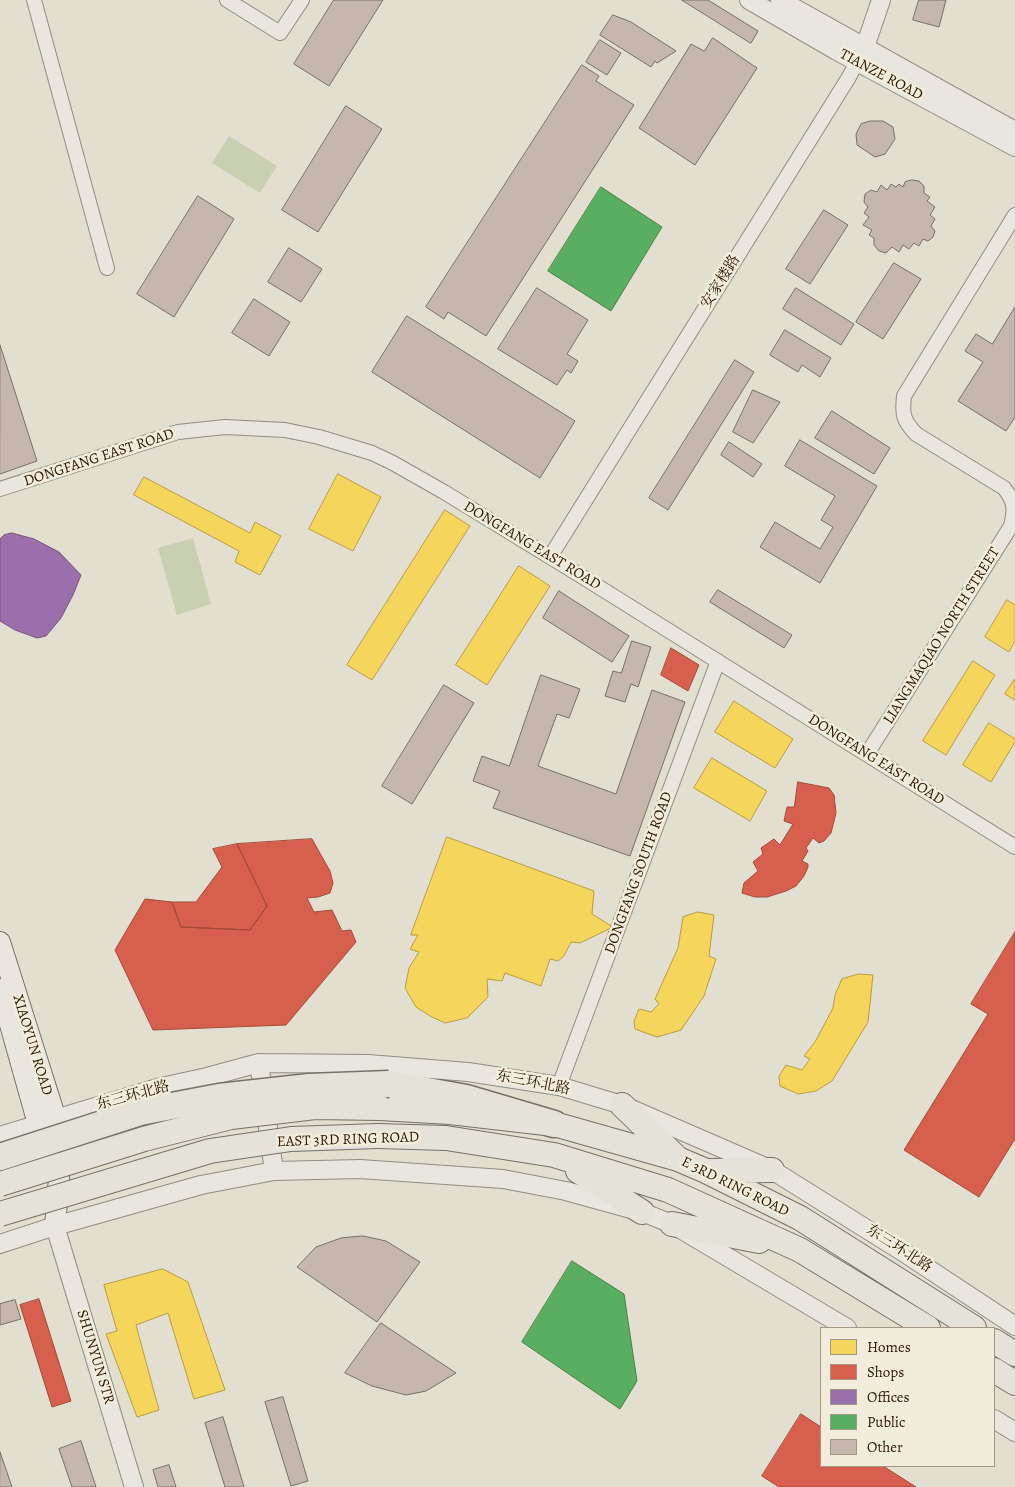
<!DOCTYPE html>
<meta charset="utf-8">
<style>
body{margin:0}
#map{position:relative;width:1015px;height:1487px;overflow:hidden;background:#e2ded0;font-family:Alegreya,serif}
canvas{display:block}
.legend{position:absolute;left:820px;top:1327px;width:175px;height:140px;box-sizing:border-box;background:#f1ecdb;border:1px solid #a39683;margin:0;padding:6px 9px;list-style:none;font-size:15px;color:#2d1600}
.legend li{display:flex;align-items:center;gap:10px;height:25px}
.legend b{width:25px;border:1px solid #a39683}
</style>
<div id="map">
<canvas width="1015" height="1487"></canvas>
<ul class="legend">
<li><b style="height:14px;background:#f6d55c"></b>Homes</li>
<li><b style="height:14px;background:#d6604d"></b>Shops</li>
<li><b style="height:14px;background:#9970ab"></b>Offices</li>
<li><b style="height:14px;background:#5aae61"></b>Public</li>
<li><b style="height:14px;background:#c6b7ae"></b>Other</li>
</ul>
</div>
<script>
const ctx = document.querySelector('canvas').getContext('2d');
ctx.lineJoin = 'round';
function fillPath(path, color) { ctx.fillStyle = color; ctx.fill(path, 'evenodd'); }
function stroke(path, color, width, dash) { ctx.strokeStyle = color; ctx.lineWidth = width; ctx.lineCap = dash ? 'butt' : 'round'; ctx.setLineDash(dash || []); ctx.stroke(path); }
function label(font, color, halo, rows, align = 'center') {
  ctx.font = font + ' Alegreya,"Noto Serif SC",serif'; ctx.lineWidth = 5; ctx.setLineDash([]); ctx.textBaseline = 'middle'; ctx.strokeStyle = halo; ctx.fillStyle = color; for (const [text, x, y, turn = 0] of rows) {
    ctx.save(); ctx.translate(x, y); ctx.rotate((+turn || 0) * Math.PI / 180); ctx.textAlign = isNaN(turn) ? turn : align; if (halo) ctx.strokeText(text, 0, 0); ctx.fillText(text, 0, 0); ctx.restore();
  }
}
fillPath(new Path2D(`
 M229,136L277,166L260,193L212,163Z
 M193,538L211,604L177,615L158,548Z`), '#c9d0b1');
const homes = new Path2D(`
 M338,474L381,497L353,551L309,529Z
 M144,477L250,533L255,522L281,536L260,575L235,562L239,551L134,495Z
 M445,510L470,526L372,680L347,665Z
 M519,566L550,586L487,685L456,665Z
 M1007,600L1015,605V641L1009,652L985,637Z
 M973,661L995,675L946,755L923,741Z
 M1015,679V700L1005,694Z
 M734,701L793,739L775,768L715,732Z
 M989,723L1015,739V742L991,782L963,765Z
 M712,758L767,791L750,821L694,788Z
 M447,837L594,891L592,914L613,927L580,943L571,942L564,956L558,961L550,959L541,986L505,973L502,981L487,979L488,997L467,1018L445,1023L430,1016L416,1007L405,988L409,968L419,952L410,949L418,935H411Z
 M698,912L714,915L709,956L716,959L704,996L681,1030L657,1037L635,1029L634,1021L639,1009L651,1012L659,1004L655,999L678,948L683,917Z
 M859,974L873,975L868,1022L832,1081L816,1091L798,1094L780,1086L779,1076L786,1065L802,1070L810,1059L804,1056L815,1042L833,1008L835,995L842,979Z
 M163,1269L188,1282L225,1390L194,1399L168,1313L136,1325L159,1410L137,1417L106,1334L117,1331L104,1285Z`);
fillPath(homes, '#f6d55c');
stroke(homes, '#ba9c40', 1);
const shops = new Path2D(`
 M671,648L699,665L688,691L661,675Z
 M798,782L829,788L834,795L836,813L831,833L824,841L819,843L813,838L806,848L808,851L802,861L808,864V867L804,876L796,886L786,891L767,897H755L742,893L744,883L758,871L753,862L763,854L761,848L774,839L780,845L793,824L784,821L787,807H794Z
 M312,839L330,871L333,883L330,893L318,897L307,898L314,912L332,910L342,931L351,930L356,942L286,1025L153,1030L115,950L145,899L172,902L181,927L250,930L267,906L237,844Z
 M237,844L267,906L250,930L181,927L172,902H196L222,867L213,849Z
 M1015,932V1139L979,1197L904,1150L988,1014L971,1004Z
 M39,1299L71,1401L52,1407L20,1305Z
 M801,1414L821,1427V1466H883L916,1487H779L762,1476Z`);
fillPath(shops, '#d6604d');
stroke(shops, '#a34a36', 1);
const offices = new Path2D(`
 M12,533L34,539L59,552L81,575L73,595L61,618L46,636L37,638L15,630L0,621V539L4,535Z`);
fillPath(offices, '#9970ab');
stroke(offices, '#795578', 1);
const public = new Path2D(`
 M601,187L662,227L611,311L548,271Z
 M572,1261L624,1294L637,1381L620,1409L522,1342Z`);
fillPath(public, '#5aae61');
stroke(public, '#4c8044', 1);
const building = new Path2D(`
 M334,0H383L329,86L294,64Z
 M682,0H708L758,31L751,43Z
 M919,0H946L939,27L913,20Z
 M613,15L631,22L676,51L657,63L655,61L651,67L600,35Z
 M713,38L757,68L695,165L639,128L691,44L704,51Z
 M600,40L621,53L607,75L586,62Z
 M582,65L599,76L596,81L634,105L486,336L448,312L444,319L426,307Z
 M346,106L382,129L318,232L282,210Z
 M870,121H883L893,127L895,139L885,154L875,157L857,145L856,134L861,124Z
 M912,180L919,181L924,186V193L930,197L927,201L935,207L930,215L935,219L931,226L935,231L933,237L928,241L923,239L919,246L914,243L909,249L903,245L899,252L892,247L886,253L879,251L874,245V238L869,235L872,230L863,225L869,217L864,213L868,207L864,202L865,194L871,190L877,192L881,185L887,190L891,184L896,187L899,184L903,187L905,182Z
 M198,196L234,219L174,317L137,294Z
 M824,210L848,225L810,284L786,269Z
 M289,248L322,269L301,302L268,282Z
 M894,263L921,279L883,339L856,322Z
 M537,288L588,320L567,354L578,361L571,373L567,370L557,385L498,349Z
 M796,288L854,324L841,345L783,309Z
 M254,299L290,322L269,356L232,333Z
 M1015,307V417L1006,431L958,401L983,362L965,351L976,334L992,344Z
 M407,316L575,421L540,478L372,372Z
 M785,330L831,358L820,377L802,365L798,372L770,355Z
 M0,345L37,461L0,474Z
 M735,360L754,372L668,510L649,498Z
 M753,390L780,402L753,443L733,432Z
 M832,411L890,448L874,474L815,438Z
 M800,440L877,486L820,583L760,547L775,522L820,549L833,527L821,520L835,496L785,466Z
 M729,442L762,464L753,477L721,455Z
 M718,590L792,635L784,648L710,602Z
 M559,591L629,636L612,662L543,618Z
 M632,641L651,647L638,687L631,684L625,702L605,696L613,671L621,673Z
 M541,675L580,689L569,718L557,714L538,766L616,794L652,690L685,702L630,856L493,808L500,791L473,781L482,756L509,766Z
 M444,685L474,703L412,804L382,786Z
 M363,1236L386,1241L420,1262L377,1322L297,1267L316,1247L341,1238Z
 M15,1300L21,1319L0,1325V1304Z
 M381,1323L456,1373L426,1391L406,1395L372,1386L345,1373Z
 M283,1397L308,1481L291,1486L265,1402Z
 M223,1417L244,1487H225L205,1423Z
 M81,1441L96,1487H72L59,1449Z
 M0,1452L12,1487H0Z
 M169,1465L176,1487H158L153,1470Z`);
fillPath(building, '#c6b7ae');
stroke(building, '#767066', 1);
const minor = new Path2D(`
 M34,0L107,268
 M227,0L280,33L302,0
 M0,489L178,432L225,427L285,430L319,437L372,453L393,463L444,492L578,574L1015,847
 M550,557L849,77L861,54
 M867,754L1011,526C1015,509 1015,502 1004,488L916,434C903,420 902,415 904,396L1015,215
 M559,1086L718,661`);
const tertiary = new Path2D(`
 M749,0L837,51L1015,147
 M780,0L1015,131
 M865,47L881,0
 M259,1063L274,1171
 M0,1136L157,1088L207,1077L259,1063L368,1064L468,1072L559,1086L622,1105L772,1170L900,1250L1015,1326
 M55,1226L134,1487
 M0,1244L55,1226L201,1185L274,1171L360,1169L503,1179L566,1191L642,1212L672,1224L847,1328
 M994,1419L1015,1432`);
const secondary = new Path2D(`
 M0,942L56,1119L59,1178L55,1226
 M0,989L38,1124L46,1158`);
const trunk = new Path2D(`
 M622,1105L675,1156
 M380,1108L450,1112L554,1124L678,1159L706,1171L800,1218L974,1328
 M378,1136L446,1138L554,1155L668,1190L800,1250L928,1328
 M578,1171L642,1212
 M709,1171L772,1170
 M672,1224L759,1241
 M994,1341L1015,1354
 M994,1370L1015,1383`);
const motorway = new Path2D(`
 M389,1084L466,1098L554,1124`);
stroke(minor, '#918c81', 16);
stroke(tertiary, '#918c81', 20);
stroke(secondary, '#767066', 22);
stroke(trunk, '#767066', 26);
stroke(motorway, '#767066', 29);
stroke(minor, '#e9e6df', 14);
stroke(tertiary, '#e9e6df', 18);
stroke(secondary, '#e9e6df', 20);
stroke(trunk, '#e5e2da', 24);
stroke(motorway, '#e5e2da', 26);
const trunkBridge = new Path2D(`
 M0,1184L144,1139L231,1117L315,1107L380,1108
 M0,1214L210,1151L291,1139L378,1136`);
const motorwayBridge = new Path2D(`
 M0,1157L140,1112L219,1097L309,1087L389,1084`);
stroke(trunkBridge, '#767066', 26, []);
stroke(motorwayBridge, '#767066', 29, []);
stroke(trunkBridge, '#e5e2da', 24);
stroke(motorwayBridge, '#e5e2da', 26);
label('15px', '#2d1600', '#f1ecdb', [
 ["TIANZE ROAD",881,75,28],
 ["安家楼路",721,282,-58],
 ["DONGFANG EAST ROAD",99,458,-18],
 ["DONGFANG EAST ROAD",532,546,31],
 ["LIANGMAQIAO NORTH STREET",942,636,-58],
 ["DONGFANG EAST ROAD",876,760,32],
 ["DONGFANG SOUTH ROAD",639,873,-70],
 ["XIAOYUN ROAD",32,1045,73],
 ["东三环北路",533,1083,11],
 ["东三环北路",133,1096,-15],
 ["EAST 3RD RING ROAD",348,1140,-2],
 ["E 3RD RING ROAD",735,1187,26],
 ["东三环北路",899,1249,33],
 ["SHUNYUN STR",95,1357,73]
]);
</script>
